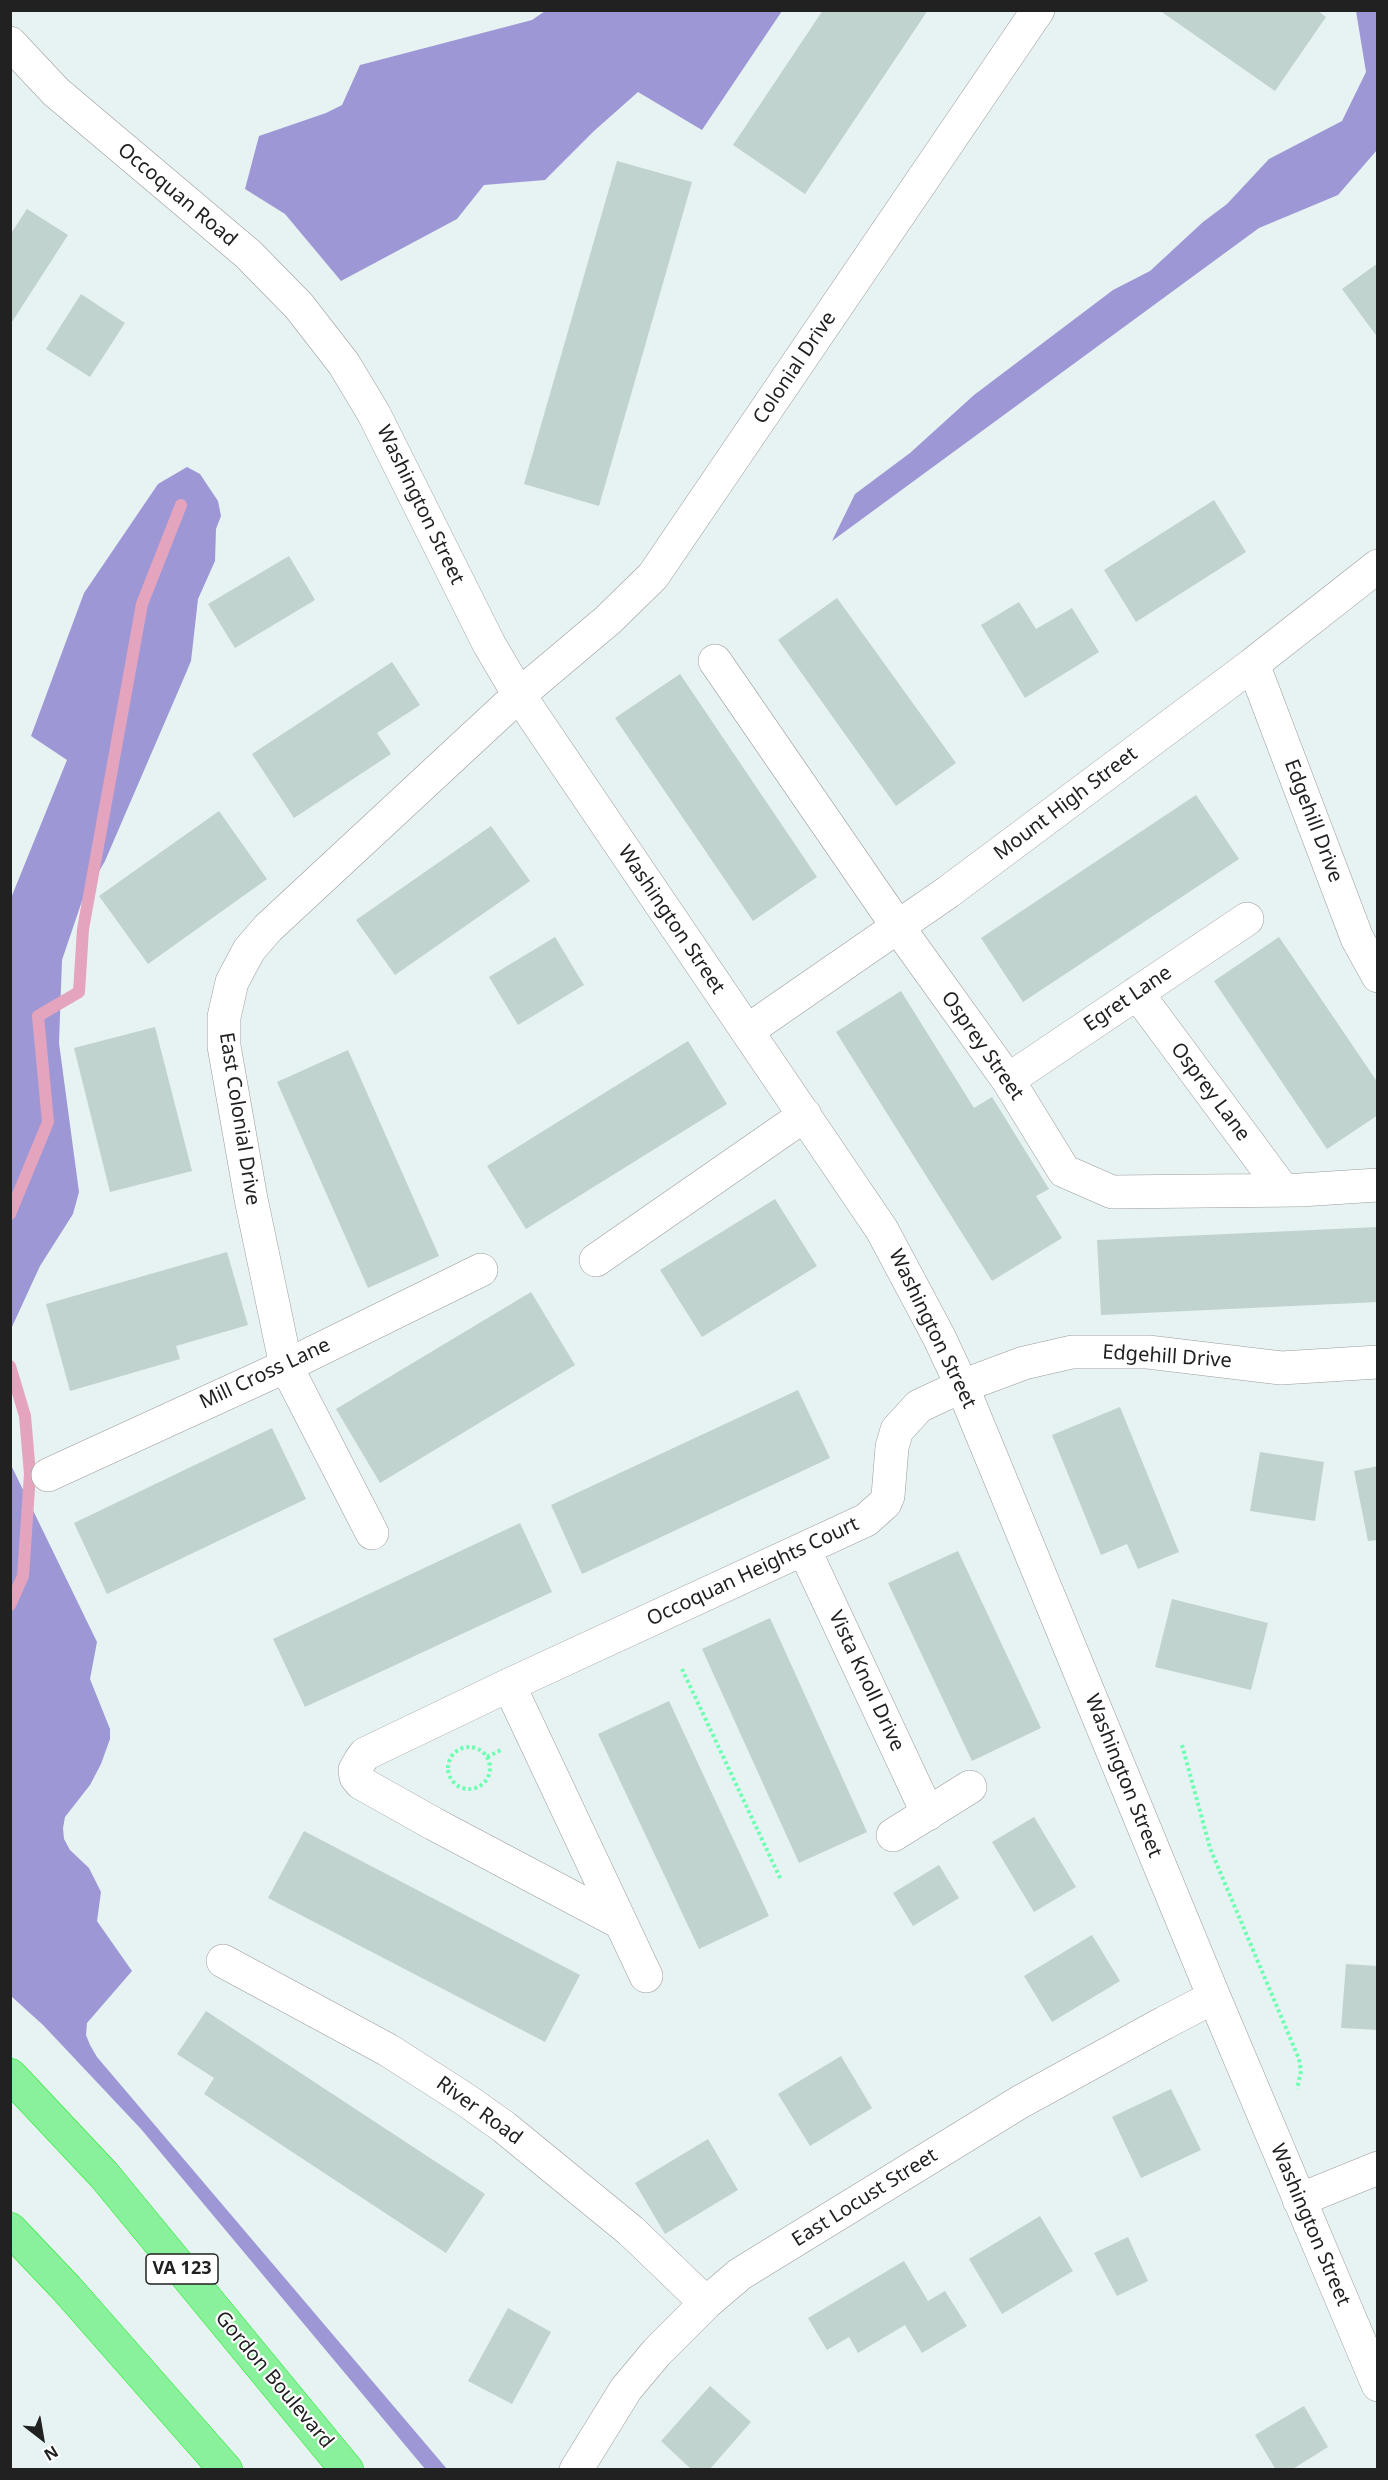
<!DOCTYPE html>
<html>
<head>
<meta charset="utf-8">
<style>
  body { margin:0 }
  #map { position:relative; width:1388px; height:2480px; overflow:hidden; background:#e7f2f2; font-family:"Noto Sans",sans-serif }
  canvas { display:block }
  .frame { position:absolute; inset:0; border:12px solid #212121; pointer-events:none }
  .north { position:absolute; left:12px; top:2408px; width:60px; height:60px; -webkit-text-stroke:4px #fff; paint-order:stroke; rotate:149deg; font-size:16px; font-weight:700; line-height:24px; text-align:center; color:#212121 }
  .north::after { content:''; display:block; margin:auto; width:21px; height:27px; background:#212121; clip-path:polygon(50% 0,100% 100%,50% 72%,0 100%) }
</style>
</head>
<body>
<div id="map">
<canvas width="1388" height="2480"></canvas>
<div class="frame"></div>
<div class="north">N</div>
</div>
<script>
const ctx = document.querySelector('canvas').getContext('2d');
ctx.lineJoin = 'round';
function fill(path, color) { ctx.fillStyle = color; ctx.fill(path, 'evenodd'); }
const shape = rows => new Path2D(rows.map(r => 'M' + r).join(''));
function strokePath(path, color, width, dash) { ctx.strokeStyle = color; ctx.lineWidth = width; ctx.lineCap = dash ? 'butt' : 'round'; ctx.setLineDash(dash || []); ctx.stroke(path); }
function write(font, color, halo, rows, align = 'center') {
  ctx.font = font + ' "Noto Sans",sans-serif'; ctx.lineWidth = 4.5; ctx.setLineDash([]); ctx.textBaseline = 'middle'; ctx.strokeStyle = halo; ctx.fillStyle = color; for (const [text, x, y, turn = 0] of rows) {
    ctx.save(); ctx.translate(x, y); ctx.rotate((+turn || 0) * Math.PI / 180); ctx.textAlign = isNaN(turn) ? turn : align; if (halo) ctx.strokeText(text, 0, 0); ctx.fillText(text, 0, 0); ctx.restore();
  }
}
fill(shape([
  [545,11,782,11,702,130,638,92,594,131,545,180,484,185,457,219,341,281,285,214,245,189,259,136,326,113,342,105,360,65,532,20],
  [1356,11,1377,11,1377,150,1338,195,1259,228,832,541,855,494,910,453,974,395,1113,290,1150,271,1203,222,1227,204,1269,159,1342,121,1366,72],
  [187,467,200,474,218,501,221,516,216,529,215,561,198,599,191,661,186,673,105,861,82,901,62,960,59,1043,79,1192,73,1214,40,1266,11,1329,11,898,67,760,31,736,84,593,158,484],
  [10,1463,97,1642,90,1679,110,1729,110,1739,101,1764,90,1785,65,1817,63,1828,64,1839,70,1850,89,1868,101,1892,97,1921,132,1971,87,2023,86,2035,90,2045,97,2057,447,2469,425,2469,141,2129,43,2025,11,1996]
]), '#9d98d5');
strokePath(shape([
  [10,1214,48,1122,38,1016,79,992,83,929,142,604,181,505],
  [10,1366,25,1416,30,1474,23,1576,10,1605]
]), '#e4a4be', 12);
fill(shape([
  [823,10,928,10,805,194,733,145],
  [1159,10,1317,10,1326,17,1275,91],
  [617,161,692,182,599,506,524,484],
  [27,209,68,235,10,325,10,235],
  [1378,263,1378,338,1342,289],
  [81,294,125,323,90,377,46,349],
  [1214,500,1246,552,1136,622,1104,570],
  [289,556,315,600,235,648,208,604],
  [837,598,956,763,896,806,778,640],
  [1019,602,1036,629,1072,608,1099,652,1025,698,981,625],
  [392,662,420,705,377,733,391,754,294,818,252,754],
  [680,674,817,877,753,921,615,718],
  [1196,795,1239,859,1023,1002,981,938],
  [219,811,267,879,148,964,99,896],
  [491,826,530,881,395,975,356,920],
  [555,937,584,985,518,1025,489,977],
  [1279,937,1378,1083,1378,1115,1327,1149,1214,981],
  [901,991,974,1108,992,1097,1049,1189,1036,1196,1062,1238,992,1281,836,1032],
  [155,1027,192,1171,110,1192,74,1048],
  [688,1041,727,1104,526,1229,487,1166],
  [348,1050,439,1256,368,1288,277,1082],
  [775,1199,817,1266,702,1337,660,1270],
  [1378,1227,1378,1302,1101,1315,1097,1240],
  [227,1252,248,1325,176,1346,180,1359,70,1391,46,1304],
  [531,1292,575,1365,380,1483,336,1409],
  [798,1390,830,1458,582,1574,551,1505],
  [1120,1407,1179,1552,1138,1569,1127,1544,1101,1555,1052,1435],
  [272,1428,306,1499,107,1594,74,1523],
  [1260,1452,1324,1462,1315,1521,1250,1511],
  [1378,1466,1378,1540,1368,1541,1354,1471],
  [520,1523,552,1592,305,1707,273,1639],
  [958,1551,1041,1728,972,1761,888,1583],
  [1172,1599,1268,1623,1251,1690,1155,1667],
  [770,1618,867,1832,799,1863,702,1649],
  [669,1701,769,1916,699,1949,598,1734],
  [1034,1817,1076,1887,1034,1912,992,1842],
  [304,1831,580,1975,545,2042,268,1898],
  [939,1865,959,1898,913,1926,893,1893],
  [1092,1935,1120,1981,1052,2022,1024,1976],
  [1346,1964,1378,1966,1378,2030,1341,2028],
  [206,2011,485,2194,446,2253,204,2094,214,2078,177,2054],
  [841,2056,872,2108,810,2146,778,2094],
  [1171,2089,1201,2150,1141,2178,1112,2117],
  [708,2139,738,2190,665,2234,635,2183],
  [1040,2216,1073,2271,1002,2314,969,2259],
  [1128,2237,1148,2281,1117,2296,1094,2253],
  [904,2261,928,2301,945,2291,967,2326,922,2353,905,2325,858,2353,849,2337,827,2350,808,2318],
  [508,2308,551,2332,512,2404,468,2381],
  [710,2386,751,2422,709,2470,692,2470,661,2441],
  [1304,2406,1328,2447,1291,2470,1276,2470,1255,2435]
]), '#c0d3cf');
const minor = shape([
  [10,43,56,92,248,254,299,306,344,364,374,414,489,644,519,695,882,1230,939,1337,962,1386,1214,1997,1378,2385],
  [715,661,898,927,1008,1080,1064,1171,1112,1192,1300,1190,1378,1185],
  [1253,664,1357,938,1378,976],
  [1137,993,1283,1190],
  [747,1031,948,892,1253,664,1378,566],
  [1008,1080,1247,919],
  [596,1260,805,1115],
  [48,1475,286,1366,481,1270],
  [372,1533,286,1366,251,1199,224,1046,224,1017,232,982,249,950,268,928,519,695,608,620,653,576,1038,10],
  [804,1549,928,1814],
  [509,1685,646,1976],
  [893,1835,970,1787],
  [621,1923,434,1824,361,1783,356,1777,355,1770,360,1761,365,1754,509,1685,866,1520,885,1503,888,1496,892,1447,897,1430,919,1406,962,1386,1024,1363,1072,1352,1148,1352,1281,1368,1378,1362],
  [223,1961,388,2050,466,2100,504,2127,631,2231,706,2303],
  [1299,2200,1378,2168],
  [576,2470,626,2389,657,2352,706,2303,740,2274,1020,2102,1164,2023,1214,1997]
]);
const highway = shape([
  [10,2075,104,2175,347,2470],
  [10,2229,67,2289,226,2470]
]);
strokePath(minor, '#9b9b9b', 34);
strokePath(highway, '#18ed1f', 34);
strokePath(shape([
  [682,1669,781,1880],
  [1182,1745,1210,1848,1299,2059,1301,2071,1297,2089],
  '448 1768a21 21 0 1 1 42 0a21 21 0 1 1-42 0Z',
  [487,1757,501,1750]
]), '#6cffb2', 4, [3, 3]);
strokePath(minor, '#fff', 33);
strokePath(highway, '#89f09c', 33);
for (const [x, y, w] of [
  [182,2269,72]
]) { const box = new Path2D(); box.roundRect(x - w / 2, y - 15, w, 30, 4.5); ctx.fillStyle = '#fff'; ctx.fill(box); strokePath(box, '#212121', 1.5); }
write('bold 18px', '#212121', null, [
  ["VA 123",182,2269]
]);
write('20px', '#212121', '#fff', [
  ["Occoquan Road",177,195,40],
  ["Colonial Drive",795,368,-56],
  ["Washington Street",420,505,64],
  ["Mount High Street",1066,804,-37],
  ["Edgehill Drive",1313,821,69],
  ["Washington Street",671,920,56],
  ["Egret Lane",1128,999,-34],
  ["Osprey Street",982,1046,55],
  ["Osprey Lane",1210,1092,53],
  ["East Colonial Drive",239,1119,81],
  ["Washington Street",932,1329,64],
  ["Edgehill Drive",1167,1357,4],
  ["Mill Cross Lane",265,1374,-25],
  ["Occoquan Heights Court",753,1572,-25],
  ["Vista Knoll Drive",866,1681,65],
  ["Washington Street",1123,1776,68],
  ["River Road",479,2111,36],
  ["East Locust Street",865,2198,-32],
  ["Washington Street",1310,2225,67],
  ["Gordon Boulevard",274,2380,50]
]);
</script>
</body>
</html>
